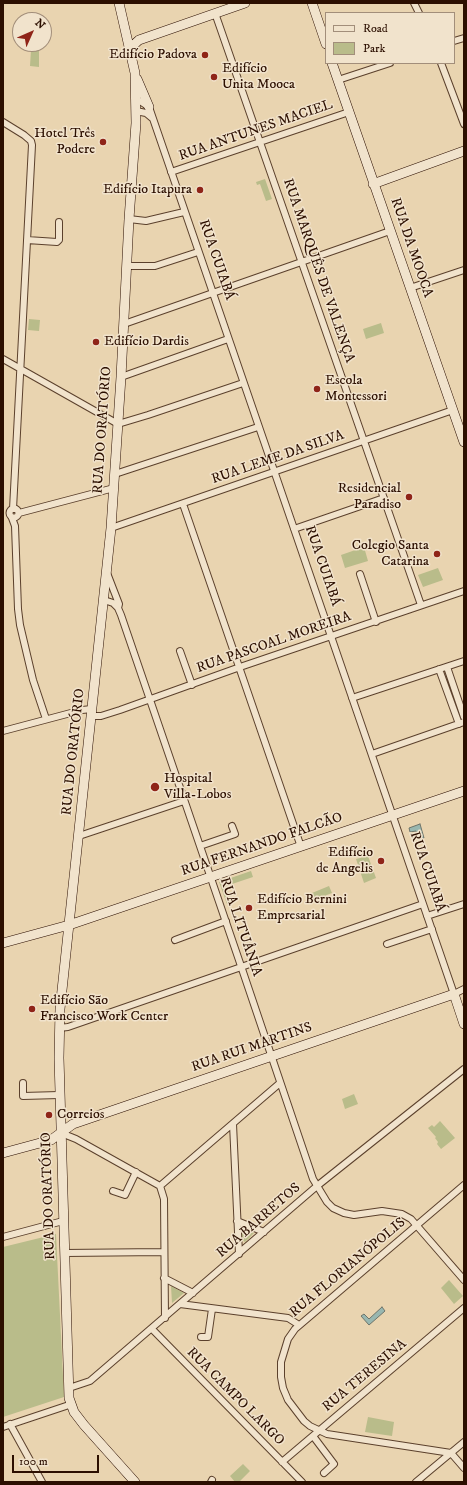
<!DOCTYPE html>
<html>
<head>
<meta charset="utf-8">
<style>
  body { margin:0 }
  #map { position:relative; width:467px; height:1485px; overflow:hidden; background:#e9d4b0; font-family:"IM FELL DW Pica",serif }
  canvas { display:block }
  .frame { position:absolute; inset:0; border:4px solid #2c0f00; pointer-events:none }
  .legend { position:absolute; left:325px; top:12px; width:130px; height:52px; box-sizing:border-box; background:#f1e3cc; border:1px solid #a28e7a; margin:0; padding:5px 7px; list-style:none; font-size:12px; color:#2c0f00 }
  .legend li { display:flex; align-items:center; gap:8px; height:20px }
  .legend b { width:20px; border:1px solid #a28e7a }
  .north { position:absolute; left:12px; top:12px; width:40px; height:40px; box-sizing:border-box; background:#f1e3cc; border:1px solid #a28e7a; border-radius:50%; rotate:45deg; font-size:11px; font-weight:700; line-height:16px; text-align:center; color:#2c0f00 }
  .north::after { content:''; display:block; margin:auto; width:14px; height:18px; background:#8f2418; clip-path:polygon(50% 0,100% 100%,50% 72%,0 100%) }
  .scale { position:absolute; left:12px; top:1455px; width:87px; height:18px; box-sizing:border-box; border:2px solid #2c0f00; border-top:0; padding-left:5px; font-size:12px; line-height:14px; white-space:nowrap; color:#2c0f00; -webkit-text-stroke:3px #f1e3cc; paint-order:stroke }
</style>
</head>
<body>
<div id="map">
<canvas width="467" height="1485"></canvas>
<div class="frame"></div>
<ul class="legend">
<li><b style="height:5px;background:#f1e3cc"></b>Road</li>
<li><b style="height:11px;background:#b9bc8a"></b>Park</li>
</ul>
<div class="north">N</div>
<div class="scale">100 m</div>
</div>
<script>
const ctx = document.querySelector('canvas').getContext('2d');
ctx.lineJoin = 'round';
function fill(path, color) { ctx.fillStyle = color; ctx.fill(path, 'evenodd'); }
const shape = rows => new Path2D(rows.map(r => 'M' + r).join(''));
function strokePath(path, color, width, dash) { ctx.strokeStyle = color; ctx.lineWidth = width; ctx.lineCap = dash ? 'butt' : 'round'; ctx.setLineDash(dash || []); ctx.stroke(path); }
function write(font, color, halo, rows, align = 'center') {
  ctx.font = font + ' "IM FELL DW Pica",serif'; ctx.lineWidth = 3; ctx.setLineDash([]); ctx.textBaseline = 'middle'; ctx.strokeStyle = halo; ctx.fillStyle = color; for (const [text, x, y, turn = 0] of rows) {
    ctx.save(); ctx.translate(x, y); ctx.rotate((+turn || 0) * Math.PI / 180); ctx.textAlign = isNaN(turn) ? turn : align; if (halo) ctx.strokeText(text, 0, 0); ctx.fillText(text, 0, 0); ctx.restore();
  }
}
fill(shape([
  [31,50,39,50,39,67,30,66],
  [265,179,272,199,266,201,260,184,257,185,256,182],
  [29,319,40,320,39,331,28,330],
  [381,323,384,333,366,339,363,329],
  [364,547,368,561,345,568,341,555],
  [438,568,443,580,423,587,418,575],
  [368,856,376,878,364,883,356,859],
  [251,871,253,877,226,886,231,902,227,904,219,882],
  [329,886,332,893,314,900,312,893],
  [354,1094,358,1104,345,1109,342,1099],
  [440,1121,455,1138,441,1149,437,1144,438,1142,435,1138,436,1137,428,1128,432,1125,434,1127],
  [242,1228,254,1233,245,1242,242,1240],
  [56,1234,64,1397,3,1417,3,1247],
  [449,1280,463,1296,454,1304,441,1288],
  [171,1286,184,1293,172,1303],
  [368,1417,394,1422,392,1436,365,1432],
  [243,1464,250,1471,239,1482,235,1482,230,1476]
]), '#b9bc8a');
const water = shape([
  [420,824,424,838,419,839,416,831,410,832,409,828,420,824],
  [382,1307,385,1311,369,1325,361,1316,364,1314,369,1319,382,1307]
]);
fill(water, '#98b7b0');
strokePath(water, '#6d746a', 1);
const street = shape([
  [414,3,419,13],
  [215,13,421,605],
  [454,41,464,38],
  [441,63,464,124],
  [338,80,390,63],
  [136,101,140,101,149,107,454,994,464,989],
  [136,111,146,113,152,118],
  [3,122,24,135,31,141,32,145,13,509],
  [171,172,349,112],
  [129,219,146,221,184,212],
  [27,240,57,242,59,240,59,222],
  [127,266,155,266,198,252],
  [410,288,464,270],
  [124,324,390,231],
  [3,359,118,424,148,415,243,383],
  [121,377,228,339],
  [115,474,258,427],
  [183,504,301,847],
  '9.5 513a4.5 4.5 0 1 1 9 0a4.5 4.5 0 1 1-9 0Z',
  [19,513,114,488],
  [12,518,15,526,18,609,20,625,33,680,46,719],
  [111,528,453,410],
  [294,529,384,498],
  [107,573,119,604,118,608,121,615,241,966,313,1179,327,1202,333,1208,344,1213,354,1215,382,1211,402,1214,411,1219,464,1280],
  [360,574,376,622],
  [104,600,113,603,118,608],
  [180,651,192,685],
  [447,667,464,717],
  [439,669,459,724],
  [352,698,464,661],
  [92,716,101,716,120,710,240,667,464,591],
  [3,731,82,710,92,709],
  [372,754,464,722],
  [79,836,184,801],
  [200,846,235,834,232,826],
  [427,916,464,904],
  [175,940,226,921],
  [387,944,432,929],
  [59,1028,68,1027,423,904],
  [23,1083,23,1096,59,1095],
  [233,1124,239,1254],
  [61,1133,76,1139,160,1186,164,1199,165,1318],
  [464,1185,295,1329,288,1339,281,1362,281,1377,283,1388,288,1400,304,1421,310,1426,327,1434,451,1453,464,1468],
  [160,1186,280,1083],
  [113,1191,125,1195,136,1172],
  [237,1221,264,1232],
  [3,1237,63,1221],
  [64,1253,163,1252],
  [164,1278,193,1293],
  [180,1304,288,1318,299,1325],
  [152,1329,302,1482],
  [201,1337,208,1337,212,1309],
  [69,1388,90,1381,317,1186,464,1069],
  [10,1424,42,1482],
  [3,1427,72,1404],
  [313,1436,334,1464,324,1473],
  [282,1462,464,1308],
  [211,1482,212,1480],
  [416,1482,464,1442]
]);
const secondary = shape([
  [119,3,135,73,136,123,129,219,121,377,111,528,60,1009,59,1058,69,1398,74,1412,84,1425,135,1482],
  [312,3,326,44],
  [129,49,139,40,245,3],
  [332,63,464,442],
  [137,79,149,107],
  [373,184,464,151],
  [3,943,69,925,464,791],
  [3,1153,51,1140,73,1124,454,994,464,1024]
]);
strokePath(street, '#5b402c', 8);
strokePath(secondary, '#2c0f00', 10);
strokePath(street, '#f1e3cc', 6);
strokePath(secondary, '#f1e3cc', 9);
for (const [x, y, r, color] of [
  [205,55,4,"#8f2418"],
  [214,77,4,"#8f2418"],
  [103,142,4,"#8f2418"],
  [200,190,4,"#8f2418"],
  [96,342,4,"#8f2418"],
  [317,389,4,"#8f2418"],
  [409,497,4,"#8f2418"],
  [437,554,4,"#8f2418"],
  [155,787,5,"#8f2418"],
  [381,861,4,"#8f2418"],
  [249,908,4,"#8f2418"],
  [32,1009,4,"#8f2418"],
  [49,1115,4,"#8f2418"]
]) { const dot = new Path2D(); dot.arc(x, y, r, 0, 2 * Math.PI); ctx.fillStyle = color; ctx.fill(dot); strokePath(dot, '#f1e3cc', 1.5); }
write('14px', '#2c0f00', '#f1e3cc', [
  ["Edifício Padova",197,55,"right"],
  ["Edifício",222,69],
  ["Unita Mooca",222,85],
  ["Hotel Três",95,134,"right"],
  ["Podere",95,150,"right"],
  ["Edifício Itapura",192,190,"right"],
  ["Edifício Dardis",104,342],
  ["Escola",325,381],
  ["Montessori",325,397],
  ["Residencial",401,489,"right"],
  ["Paradiso",401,505,"right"],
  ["Colegio Santa",429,546,"right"],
  ["Catarina",429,562,"right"],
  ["Hospital",164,779],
  ["Villa-Lobos",164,795],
  ["Edifício",373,853,"right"],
  ["de Angelis",373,869,"right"],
  ["Edifício Bernini",257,900],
  ["Empresarial",257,916],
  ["Edifício São",40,1001],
  ["Francisco Work Center",40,1017],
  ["Correios",57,1115]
], 'left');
write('14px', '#2c0f00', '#f1e3cc', [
  ["RUA ANTUNES MACIEL",256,131,-19],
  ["RUA DA MOOCA",411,248,71],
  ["RUA CUIABÁ",216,260,71],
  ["RUA MARQUÊS DE VALENÇA",318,271,71],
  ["RUA DO ORATÓRIO",103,430,-86],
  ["RUA LEME DA SILVA",278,458,-19],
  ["RUA CUIABÁ",322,566,71],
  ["RUA PASCOAL MOREIRA",274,643,-19],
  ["RUA DO ORATÓRIO",74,752,-84],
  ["RUA FERNANDO FALCÃO",262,845,-19],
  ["RUA CUIABÁ",427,872,71],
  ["RUA LITUÂNIA",240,927,71],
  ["RUA RUI MARTINS",252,1048,-19],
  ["RUA DO ORATÓRIO",49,1196,-92],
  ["RUA BARRETOS",259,1221,-41],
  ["RUA FLORIANÓPOLIS",348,1268,-40],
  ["RUA TERESINA",365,1376,-40],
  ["RUA CAMPO LARGO",235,1397,45]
]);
</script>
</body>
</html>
